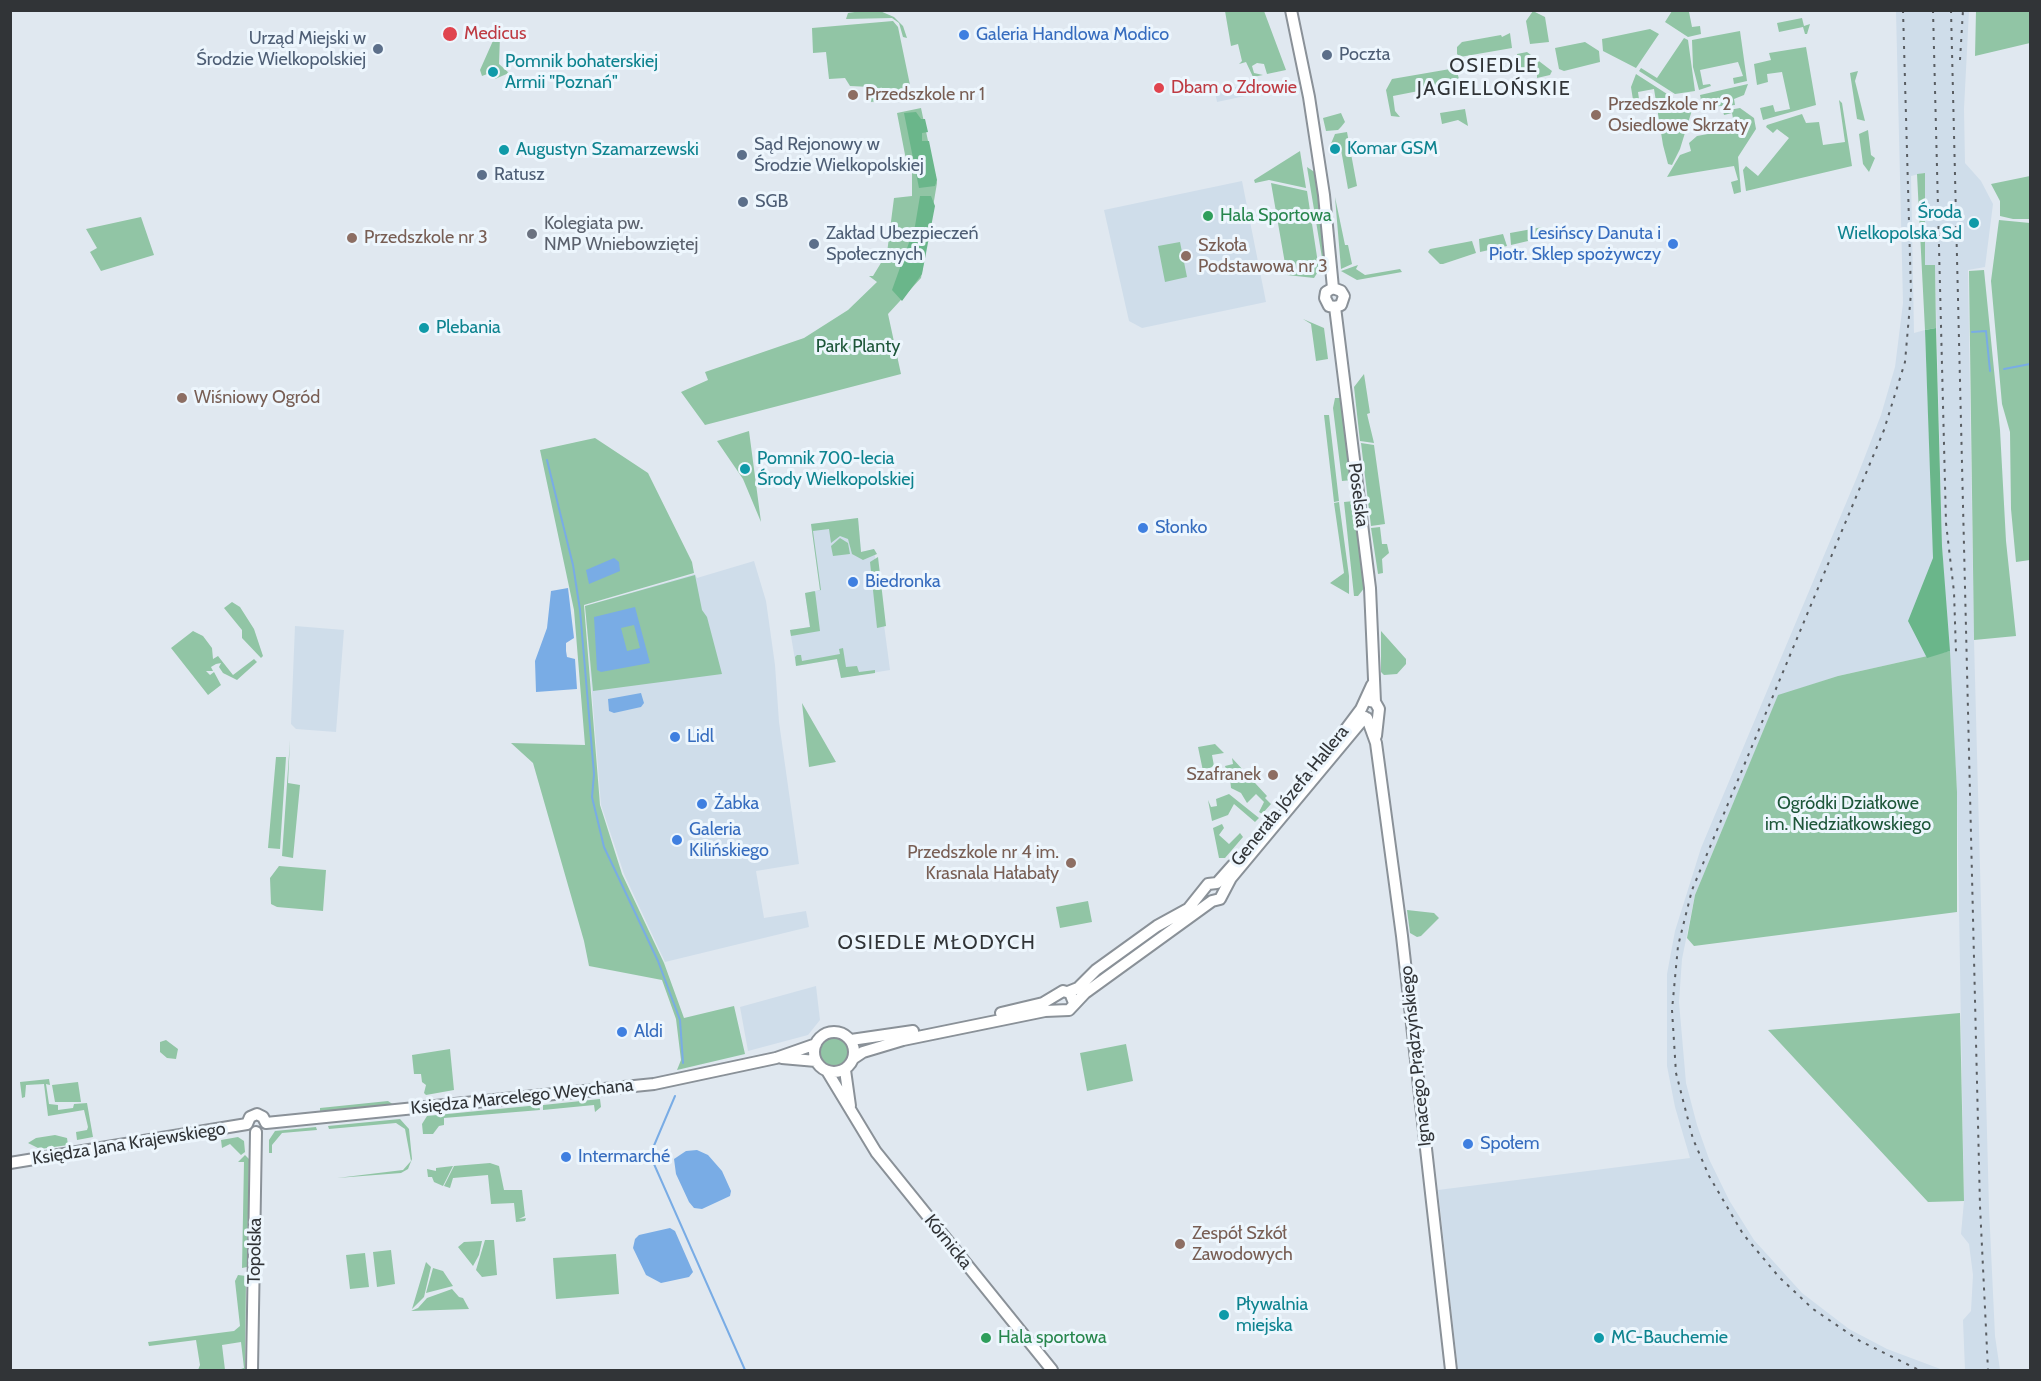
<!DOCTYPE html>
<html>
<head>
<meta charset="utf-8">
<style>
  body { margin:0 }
  #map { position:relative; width:2041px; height:1381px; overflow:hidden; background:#e0e8f0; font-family:Cabin,sans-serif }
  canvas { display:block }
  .frame { position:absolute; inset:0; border:12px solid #313437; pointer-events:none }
</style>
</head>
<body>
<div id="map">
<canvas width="2041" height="1381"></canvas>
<div class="frame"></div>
</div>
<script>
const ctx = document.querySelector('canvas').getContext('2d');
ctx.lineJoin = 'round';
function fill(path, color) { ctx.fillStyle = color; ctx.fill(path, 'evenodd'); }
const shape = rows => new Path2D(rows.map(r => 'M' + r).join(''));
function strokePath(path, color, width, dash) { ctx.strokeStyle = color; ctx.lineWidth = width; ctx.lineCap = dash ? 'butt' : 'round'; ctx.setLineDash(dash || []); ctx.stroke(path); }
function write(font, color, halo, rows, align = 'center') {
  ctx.font = font + ' Cabin,sans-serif'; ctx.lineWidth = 6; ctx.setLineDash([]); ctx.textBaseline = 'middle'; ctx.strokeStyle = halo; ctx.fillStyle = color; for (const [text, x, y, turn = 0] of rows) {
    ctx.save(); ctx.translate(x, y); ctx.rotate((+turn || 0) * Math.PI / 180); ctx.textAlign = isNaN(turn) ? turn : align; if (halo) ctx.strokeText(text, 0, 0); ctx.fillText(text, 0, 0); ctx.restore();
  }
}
fill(shape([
  [1896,11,1969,11,1964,109,1965,163,1981,181,1993,204,1985,267,1968,270,1974,640,1989,1208,1995,1336,2000,1370,1965,1370,1963,1320,1971,1311,1973,1275,1969,1244,1961,1234,1964,1201,1957,792,1942,546,1935,266,1925,265,1924,173,1911,176,1914,333,1925,330,1937,654,1838,676,1778,696,1695,895,1682,959,1679,1002,1686,1083,1697,1125,1709,1159,1729,1200,1754,1240,1802,1293,1849,1329,1887,1349,1943,1370,1458,1370,1438,1190,1690,1158,1675,1107,1667,1066,1667,974,1675,931,1701,848,1857,477,1881,415,1895,367,1903,303],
  [1256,82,1259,93,1217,102,1215,92],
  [1242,181,1266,302,1142,328,1129,321,1104,210],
  [858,518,861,552,874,549,890,670,841,678,837,659,796,666,790,630,810,627,805,593,820,590,811,524],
  [754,561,766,601,775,665,779,722,799,864,756,871,764,918,806,911,809,927,665,962,624,874,601,805,585,606,695,574,697,578],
  [295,626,344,630,336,732,296,729,291,724],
  [816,986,820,1020,808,1035,748,1051,740,1007]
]), '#cfddea');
fill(shape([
  [868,10,880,11,894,17,903,26,907,38,903,37,899,23,892,18,846,19,848,13],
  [1225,11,1264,11,1286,70,1267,74,1264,64,1257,63,1252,66,1254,73,1263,75,1253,77,1246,62,1239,64,1242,61,1238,44,1231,46],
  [1533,11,1545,17,1549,42,1530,44,1526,21],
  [1672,11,1695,11,1689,12,1692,27,1700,26,1701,34,1688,37,1665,22],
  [1976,11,2030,11,2030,43,1975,56],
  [1802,18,1804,26,1810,24,1807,34,1805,34,1803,27,1779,32,1777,23],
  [893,21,898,27,910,85,908,89,887,101,869,102,871,87,850,86,845,78,829,79,826,52,813,53,812,28],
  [1650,29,1659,34,1636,68,1603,51,1602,39],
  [1740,31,1747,81,1734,84,1733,78,1743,76,1738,62,1700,70,1703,85,1710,84,1711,86,1699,90,1693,67,1692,40],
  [1510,33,1512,48,1460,57,1457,54,1457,47,1462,42,1501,35,1502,37],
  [496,34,500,36,499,64,509,73,495,79,493,68,490,69,490,73,482,76,480,70],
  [1684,38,1688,40,1695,91,1675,94,1639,71,1641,68,1657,78],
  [1585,42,1599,51,1600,62,1564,71,1559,69,1555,48],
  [1806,47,1816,105,1763,120,1760,108,1773,105,1775,112,1790,109,1782,72,1767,74,1768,82,1757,85,1754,64,1771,60,1769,53],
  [1527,52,1552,71,1550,75,1537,78,1537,73,1526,74,1520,71,1517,54],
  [1456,68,1462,90,1457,86,1439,87,1393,96,1395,111,1400,117,1391,116,1386,90,1392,79],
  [1858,71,1855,81,1865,121,1857,119,1850,73],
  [1636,74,1692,110,1680,149,1672,165,1668,164,1663,145,1654,89,1638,92,1639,99,1633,100,1631,87],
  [1748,84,1744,95,1734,99,1735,105,1707,107,1703,110,1700,95],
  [1839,100,1842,103,1852,166,1746,191,1743,170,1746,166,1758,176,1789,138,1777,129,1773,133,1766,127,1767,125,1802,114,1806,123,1819,122,1823,145,1845,142],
  [921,108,937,183,921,278,888,314,901,374,705,425,681,392,708,380,705,372,804,338,848,310,877,282,869,276,873,276,887,253,894,198,912,196,912,171,907,165,897,113],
  [1740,108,1754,118,1756,129,1738,157,1741,192,1734,194,1731,182,1738,180,1734,166,1667,177,1680,155,1691,151,1689,143,1697,136,1735,129,1732,113,1724,115,1723,111],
  [1465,109,1468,126,1458,120,1442,124,1440,113],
  [1341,113,1345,122,1341,127,1338,130,1326,131,1323,118],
  [1868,130,1871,155,1875,158,1869,172,1863,164,1859,134],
  [1347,132,1357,186,1348,189,1340,144,1330,146,1335,134],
  [1300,151,1306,188,1269,180,1255,183,1254,180],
  [1307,167,1316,173,1327,270,1324,270],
  [1925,173,1925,265,1935,265,1936,328,1925,330,1917,174],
  [2030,176,2030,219,2013,219,2000,216,2000,201,1991,184],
  [1271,183,1307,191,1319,270,1314,278,1287,275],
  [1335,197,1345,245,1348,245,1352,264,1341,269],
  [141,217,154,255,101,271,90,252,97,248,86,229],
  [1999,220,2030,223,2030,560,2016,562,2011,509,2010,432,2002,404,1991,281],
  [1543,227,1545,237,1511,245,1510,233],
  [1503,234,1507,246,1480,252,1479,239],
  [1472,241,1476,253,1443,264,1440,264,1428,252,1430,249],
  [1180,242,1187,277,1165,282,1158,246],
  [1358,265,1356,269,1365,275,1400,269,1402,272,1357,280,1341,271],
  [1984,270,2000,430,2006,541,2016,636,1974,640,1969,271],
  [1303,319,1324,328,1328,359,1316,361,1311,324],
  [1364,374,1370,413,1367,414,1374,443,1360,441,1354,387],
  [1335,398,1342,398,1352,480,1342,481,1333,408],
  [1324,415,1329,415,1339,501,1334,502],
  [749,431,761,522,743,479,717,441],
  [595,438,648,473,692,562,694,573,584,605,600,805,622,874,664,963,684,1018,734,1006,745,1054,677,1070,681,1060,676,1019,662,980,589,966,584,941,533,763,511,743,585,745,574,610,540,450],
  [1361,443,1374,445,1385,524,1371,526],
  [1354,501,1365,587,1358,596,1354,596,1344,502],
  [1339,502,1349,576,1349,594,1330,583,1344,573,1334,503],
  [858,518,861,552,874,549,877,554,863,560,852,554,848,539,840,536,831,543,829,529,813,531,821,590,815,591,820,631,791,636,790,630,810,627,805,593,820,590,811,524],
  [1380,527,1382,544,1387,544,1389,553,1382,559,1383,573,1378,574,1371,528],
  [840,538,848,543,850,554,833,556,831,546],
  [878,557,886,626,877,628,870,562],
  [695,575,702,610,707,617,722,674,593,691,585,606],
  [232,602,240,607,254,629,263,656,261,658,242,638,242,630,224,608],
  [193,631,203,636,212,648,213,659,218,656,233,675,254,659,257,662,237,680,223,673,219,667,221,663,216,664,211,667,213,671,206,671,210,675,214,672,221,685,208,695,171,648],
  [1381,631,1406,659,1406,664,1397,674,1384,675,1381,672],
  [843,648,846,667,857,666,859,672,875,670,875,673,841,678,837,659,796,666,795,657,797,655,801,655,802,661,840,654,839,649],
  [1950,651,1957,792,1957,912,1694,946,1687,938,1695,895,1778,695,1838,676],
  [802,703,836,762,809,767],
  [290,740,288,783,300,785,293,858,282,856],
  [1215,744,1224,753,1212,755,1214,766,1203,771,1198,747],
  [276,757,286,757,280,849,268,848],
  [1232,758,1267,796,1265,798,1271,804,1262,814,1259,812,1264,802,1256,794,1247,803,1241,793,1231,788,1230,778,1233,777,1232,774,1227,774,1225,766,1233,764],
  [1229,794,1259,818,1255,822,1234,804,1228,815,1212,821,1208,800,1211,807,1217,806,1216,799],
  [1222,824,1224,828,1219,835,1229,844,1240,833,1243,837,1225,858,1219,858,1213,828],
  [279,866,326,870,323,911,277,907,271,904,270,878],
  [1088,901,1092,922,1060,928,1056,907],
  [1407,910,1434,913,1439,918,1421,936,1417,937,1410,933],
  [1960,1013,1964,1201,1928,1202,1768,1030],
  '819 1052a15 15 0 1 1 30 0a15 15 0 1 1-30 0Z',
  [166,1040,178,1049,176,1059,167,1058,160,1052,160,1042],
  [1126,1044,1133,1081,1087,1091,1080,1053],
  [450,1049,454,1090,426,1095,424,1093,426,1085,422,1082,421,1074,414,1074,412,1055],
  [49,1079,50,1085,46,1084,49,1104,58,1105,58,1110,73,1108,74,1104,87,1103,93,1137,77,1140,76,1132,87,1130,88,1127,84,1110,48,1116,44,1084,26,1085,25,1097,22,1098,20,1082],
  [78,1082,81,1102,55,1102,52,1085],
  [600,1099,601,1107,595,1112,594,1105,543,1110,543,1105],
  [388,1101,394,1105,320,1111,320,1108],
  [539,1105,540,1110,444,1118,444,1125,439,1126,433,1134,423,1134,422,1124,427,1116],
  [400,1119,409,1129,412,1159,408,1169,401,1173,337,1178,403,1170,411,1161,405,1129,396,1123,329,1129,328,1126],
  [316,1127,317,1130,282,1133,272,1145,272,1153,269,1153,269,1140,275,1131],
  [55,1135,67,1138,68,1145,40,1149,28,1143,36,1138],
  [238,1137,244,1141,245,1152,241,1155,230,1144,222,1148,221,1140],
  [245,1155,249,1159,247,1267,242,1268,244,1162,238,1162],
  [490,1163,499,1166,504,1190,522,1190,525,1216,519,1219,526,1218,525,1221,516,1222,514,1203,491,1204,488,1175,453,1178,450,1188,444,1186,454,1166],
  [453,1166,443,1186,434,1182,432,1177,428,1177,427,1169,436,1171,436,1168],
  [485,1240,494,1240,497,1275,482,1277,476,1270],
  [482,1241,479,1255,473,1266,458,1247,464,1242],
  [391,1250,395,1284,377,1287,373,1252],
  [365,1253,369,1287,350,1289,346,1255],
  [616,1254,619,1294,556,1299,553,1258],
  [426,1262,431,1267,424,1297,412,1309],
  [433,1268,443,1271,453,1286,426,1293],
  [238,1275,246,1276,245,1370,238,1370,244,1368,241,1342,222,1345,225,1370,231,1370,198,1370,200,1365,196,1340,149,1346,148,1342,234,1331,240,1326,235,1281],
  [452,1289,459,1297,463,1298,469,1309,411,1311,418,1308,427,1298]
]), '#91c5a5');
fill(shape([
  [916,112,921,119,925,119,928,132,922,133,922,141,929,141,937,180,935,186,919,188,904,113],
  [920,196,931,196,935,206,922,274,902,301,892,290,915,226],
  [1936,328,1942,546,1950,651,1927,658,1908,621,1933,558,1925,330]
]), '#6ab68a');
fill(shape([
  [614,558,619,562,620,571,589,584,586,570],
  [568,588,574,638,566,643,566,651,567,657,575,659,577,689,536,692,535,661,547,628,551,591],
  [635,607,650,663,601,672,597,670,594,617],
  [634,625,640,648,627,651,621,628],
  [641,693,644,703,641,707,614,713,609,711,608,699],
  [697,1150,708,1155,722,1171,731,1191,730,1196,702,1209,694,1208,689,1202,676,1174,674,1159,686,1151],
  [670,1228,675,1231,693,1272,689,1277,661,1283,646,1275,633,1248,635,1239,639,1235]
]), '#79ace5');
strokePath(shape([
  [1972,332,1986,331,1990,371],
  [2004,369,2030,364],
  [547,460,573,565,580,610,594,774,592,797,604,847,658,961,680,1020,683,1063],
  [675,1096,650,1155,745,1370]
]), '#79ace5', 2);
const minor = shape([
  [1291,10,1309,97,1324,195,1333,288],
  [1333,288,1341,291,1344,296,1341,305,1335,307],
  [1333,288,1326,292,1325,298,1329,306,1335,307],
  [1335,307,1370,588,1375,702],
  [1370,701,1375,702,1379,709,1376,736],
  [1367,718,1376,743,1402,936,1451,1370],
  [1343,733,1361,709,1372,685],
  [1217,883,1233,865],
  [1068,992,1078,988,1096,970,1157,926,1188,909,1208,884,1217,883],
  [1001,1013,1043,1003,1063,991,1070,993,1074,1003],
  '814 1052a20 20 0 1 1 40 0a20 20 0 1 1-40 0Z',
  [851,1040,913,1031],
  [782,1058,816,1061],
  [854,1058,863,1052,903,1040,1045,1011,1069,1010,1085,993,1212,901,1220,899,1231,878,1365,717],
  [845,1070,850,1106],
  [827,1071,876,1152,1052,1370],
  [266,1123,654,1084,776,1058,816,1044],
  [247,1124,250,1117,257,1114,263,1117,266,1123],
  [10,1163,247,1124],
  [252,1370,256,1132]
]);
strokePath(minor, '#8a9198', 14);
strokePath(minor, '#fff', 10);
strokePath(shape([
  [1903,10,1911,293,1905,362,1884,430,1692,890,1678,946,1672,1010,1676,1073,1693,1139,1709,1176,1743,1234,1779,1277,1813,1309,1860,1341,1919,1370],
  [1933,10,1946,523,1954,592,1956,652],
  [1951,10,1980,1206,1988,1370],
  [1960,60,1963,10]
]), '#595d62', 2, [3, 6]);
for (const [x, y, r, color] of [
  [450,34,8,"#e0444e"],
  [964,35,6,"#3f7fe0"],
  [378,49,6,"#5c6f8a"],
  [1327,55,6,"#5c6f8a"],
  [493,72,6,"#0f9aa8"],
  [1159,88,6,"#e0444e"],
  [853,95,6,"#8d6e63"],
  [1596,115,6,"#8d6e63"],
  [1335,149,6,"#0f9aa8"],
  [504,150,6,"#0f9aa8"],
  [742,155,6,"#5c6f8a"],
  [482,175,6,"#5c6f8a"],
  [743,202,6,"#5c6f8a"],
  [1208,216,6,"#2e9e5b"],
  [1974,223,6,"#0f9aa8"],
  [532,234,6,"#6b7280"],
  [352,238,6,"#8d6e63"],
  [814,244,6,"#5c6f8a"],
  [1673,244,6,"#3f7fe0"],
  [1186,256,6,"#8d6e63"],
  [424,328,6,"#0f9aa8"],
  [182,398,6,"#8d6e63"],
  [745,469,6,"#0f9aa8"],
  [1143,528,6,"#3f7fe0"],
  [853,582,6,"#3f7fe0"],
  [675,737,6,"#3f7fe0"],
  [1273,775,6,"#8d6e63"],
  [702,804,6,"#3f7fe0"],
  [677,840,6,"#3f7fe0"],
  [1071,863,6,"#8d6e63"],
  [622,1032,6,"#3f7fe0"],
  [1468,1144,6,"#3f7fe0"],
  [566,1157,6,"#3f7fe0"],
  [1180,1244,6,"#8d6e63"],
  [1224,1315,6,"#0f9aa8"],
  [986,1338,6,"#2e9e5b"],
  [1599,1338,6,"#0f9aa8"]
]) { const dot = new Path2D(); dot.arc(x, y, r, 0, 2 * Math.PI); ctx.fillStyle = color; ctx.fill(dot); strokePath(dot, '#edf6fd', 2); }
write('18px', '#be3a42', '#edf6fd', [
  ["Medicus",464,34],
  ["Dbam o Zdrowie",1171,88]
], 'left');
write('18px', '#366cbe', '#edf6fd', [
  ["Galeria Handlowa Modico",976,35],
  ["Lesińscy Danuta i",1661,234,"right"],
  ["Piotr. Sklep spożywczy",1661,255,"right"],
  ["Słonko",1155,528],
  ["Biedronka",865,582],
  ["Lidl",687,737],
  ["Żabka",714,804],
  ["Galeria",689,830],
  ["Kilińskiego",689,851],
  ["Aldi",634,1032],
  ["Społem",1480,1144],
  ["Intermarché",578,1157]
], 'left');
write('18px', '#4e5e75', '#edf6fd', [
  ["Urząd Miejski w",366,39,"right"],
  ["Środzie Wielkopolskiej",366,60,"right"],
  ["Poczta",1339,55],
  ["Sąd Rejonowy w",754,145],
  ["Środzie Wielkopolskiej",754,166],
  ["Ratusz",494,175],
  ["SGB",755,202],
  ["Zakład Ubezpieczeń",826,234],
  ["Społecznych",826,255]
], 'left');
write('18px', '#0d838f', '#edf6fd', [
  ["Pomnik bohaterskiej",505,62],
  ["Armii \"Poznań\"",505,83],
  ["Komar GSM",1347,149],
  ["Augustyn Szamarzewski",516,150],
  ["Środa",1962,213,"right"],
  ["Wielkopolska Sd",1962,234,"right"],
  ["Plebania",436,328],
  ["Pomnik 700-lecia",757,459],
  ["Środy Wielkopolskiej",757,480],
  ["Pływalnia",1236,1305],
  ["miejska",1236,1326],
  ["MC-Bauchemie",1611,1338]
], 'left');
write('18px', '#785e54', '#edf6fd', [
  ["Przedszkole nr 1",865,95],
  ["Przedszkole nr 2",1608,105],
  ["Osiedlowe Skrzaty",1608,126],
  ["Przedszkole nr 3",364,238],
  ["Szkoła",1198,246],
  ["Podstawowa nr 3",1198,267],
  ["Wiśniowy Ogród",194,398],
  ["Szafranek",1261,775,"right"],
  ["Przedszkole nr 4 im.",1059,853,"right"],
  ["Krasnala Hałabały",1059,874,"right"],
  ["Zespół Szkół",1192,1234],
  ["Zawodowych",1192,1255]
], 'left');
write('18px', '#27864d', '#edf6fd', [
  ["Hala Sportowa",1220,216],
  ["Hala sportowa",998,1338]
], 'left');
write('18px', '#5b616d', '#edf6fd', [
  ["Kolegiata pw.",544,224],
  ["NMP Wniebowziętej",544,245]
], 'left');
write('18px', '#1d5639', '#edf6fd', [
  ["Park Planty",858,347],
  ["Ogródki Działkowe",1848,804],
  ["im. Niedziałkowskiego",1848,825]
]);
write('18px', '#313437', '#edf6fd', [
  ["Poselska",1358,495,83],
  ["Generała Józefa Hallera",1290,796,-51],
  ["Ignacego Prądzyńskiego",1416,1056,-96],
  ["Księdza Marcelego Weychana",522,1097,-6],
  ["Księdza Jana Krajewskiego",129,1144,-9],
  ["Kórnicka",948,1242,51],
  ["Topolska",255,1251,-89]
]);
ctx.letterSpacing = '1.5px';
write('20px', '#313437', '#edf6fd', [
  ["OSIEDLE",1494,66],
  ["JAGIELLOŃSKIE",1494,89],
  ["OSIEDLE MŁODYCH",937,943]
]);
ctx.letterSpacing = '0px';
</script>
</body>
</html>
